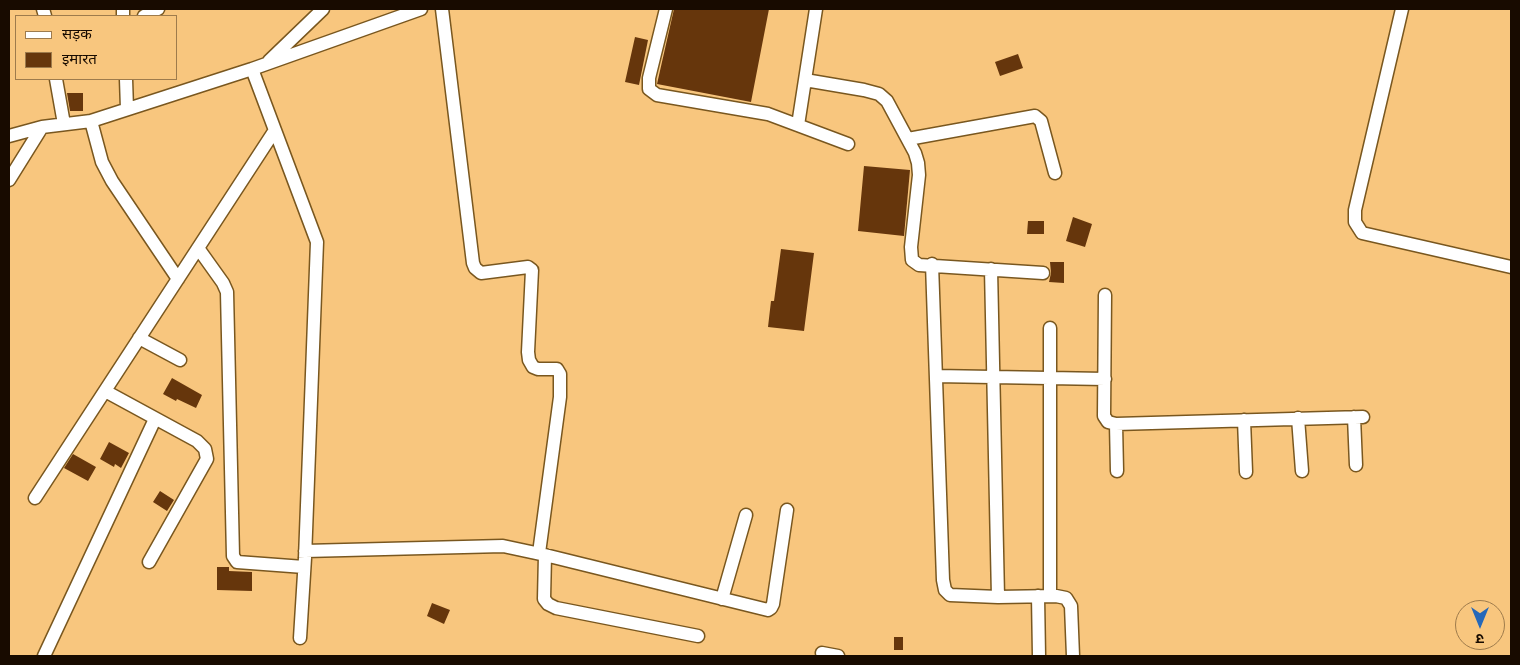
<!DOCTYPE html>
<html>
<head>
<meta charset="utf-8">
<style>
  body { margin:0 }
  #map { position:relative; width:1520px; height:665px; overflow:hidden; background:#f8c67e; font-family:Helvetica,"Noto Sans Devanagari",sans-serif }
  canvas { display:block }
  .frame { position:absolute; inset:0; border:10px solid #180b00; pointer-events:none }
  .legend { position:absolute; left:15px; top:15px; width:162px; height:65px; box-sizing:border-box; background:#f8c67e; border:1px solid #9e7b4c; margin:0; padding:6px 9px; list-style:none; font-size:15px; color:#180b00 }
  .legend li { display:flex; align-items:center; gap:10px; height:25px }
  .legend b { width:25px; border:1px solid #9e7b4c }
  .north { position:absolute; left:1455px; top:600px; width:50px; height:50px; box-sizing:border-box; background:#f8c67e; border:1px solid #9e7b4c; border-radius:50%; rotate:180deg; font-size:14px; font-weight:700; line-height:20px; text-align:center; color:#180b00 }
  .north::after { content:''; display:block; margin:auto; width:18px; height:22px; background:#2668b9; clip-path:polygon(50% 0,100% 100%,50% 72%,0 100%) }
</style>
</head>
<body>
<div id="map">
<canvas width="1520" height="665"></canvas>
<div class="frame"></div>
<ul class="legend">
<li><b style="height:6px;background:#fff"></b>सड़क</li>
<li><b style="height:14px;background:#66360c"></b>इमारत</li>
</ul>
<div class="north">उ</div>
</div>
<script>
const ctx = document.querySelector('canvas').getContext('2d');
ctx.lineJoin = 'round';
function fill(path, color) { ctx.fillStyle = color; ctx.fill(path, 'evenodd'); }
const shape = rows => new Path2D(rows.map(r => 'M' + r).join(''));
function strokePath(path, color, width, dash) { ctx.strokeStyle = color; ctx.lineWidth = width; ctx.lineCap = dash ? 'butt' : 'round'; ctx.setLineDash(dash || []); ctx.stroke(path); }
fill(shape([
  [674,9,769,9,751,102,657,84],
  [635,37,648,40,639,85,625,82],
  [1018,54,1023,68,1000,76,995,62],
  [67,93,83,93,83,111,70,111],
  [864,166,910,170,904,236,858,231],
  [1073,217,1092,224,1085,247,1066,241],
  [1028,221,1044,221,1044,234,1027,234],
  [781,249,814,253,804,331,768,327,771,301,774,301],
  [1050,262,1064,262,1064,283,1049,282,1051,273],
  [172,378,202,395,196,408,177,399,176,401,163,394],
  [109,442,129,453,121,468,115,464,114,467,100,459],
  [73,454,96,467,88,481,64,468],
  [160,491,174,500,167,511,153,502],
  [217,567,229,567,229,571,252,572,252,591,217,590],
  [432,603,450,610,444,624,427,616],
  [894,637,903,637,903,650,894,650]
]), '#66360c');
const minor = shape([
  [43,9,45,16],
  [123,9,123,16],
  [442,9,473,263,475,268,481,273,528,267,532,270,528,352,529,360,533,367,538,369,557,369,560,374,560,397,539,553],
  [666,9,649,78,649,89,657,95,768,114,848,144],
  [1402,9,1355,210,1355,222,1362,233,1511,267],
  [144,16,158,9],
  [269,61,323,9],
  [252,69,317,242,305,558,300,638],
  [56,79,64,124],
  [126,79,127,109],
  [805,80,864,90,879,94,887,101,915,153,918,163,919,175,911,247,912,260,919,265,1043,273],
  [91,121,102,162,112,181,178,279],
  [798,125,816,9],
  [9,136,42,127,91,121,252,69,421,9],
  [908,139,1035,116,1041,121,1055,173],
  [9,180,42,127],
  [198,248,223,283,227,292,233,556,237,562,304,567],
  [932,264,943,580,945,590,950,595,998,597,1056,596,1066,598,1071,606,1073,656],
  [991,269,998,597],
  [1105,295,1104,416,1108,422,1116,424,1363,417],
  [1050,328,1050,596],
  [139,338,180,360],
  [936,376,1105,379],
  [105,391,197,441,205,449,207,459,149,562],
  [1354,417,1356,465],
  [1298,418,1302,471],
  [1244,420,1246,472],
  [1116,424,1117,471],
  [35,498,275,130],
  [305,551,503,546,545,555,768,610,771,608,773,604,787,510],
  [545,555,544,599,548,604,556,608,698,636],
  [1038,596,1039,656],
  [722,599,746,515],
  [822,653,838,656],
  [44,656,155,419]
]);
strokePath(minor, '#79571f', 15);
strokePath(minor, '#fff', 12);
</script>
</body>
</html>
